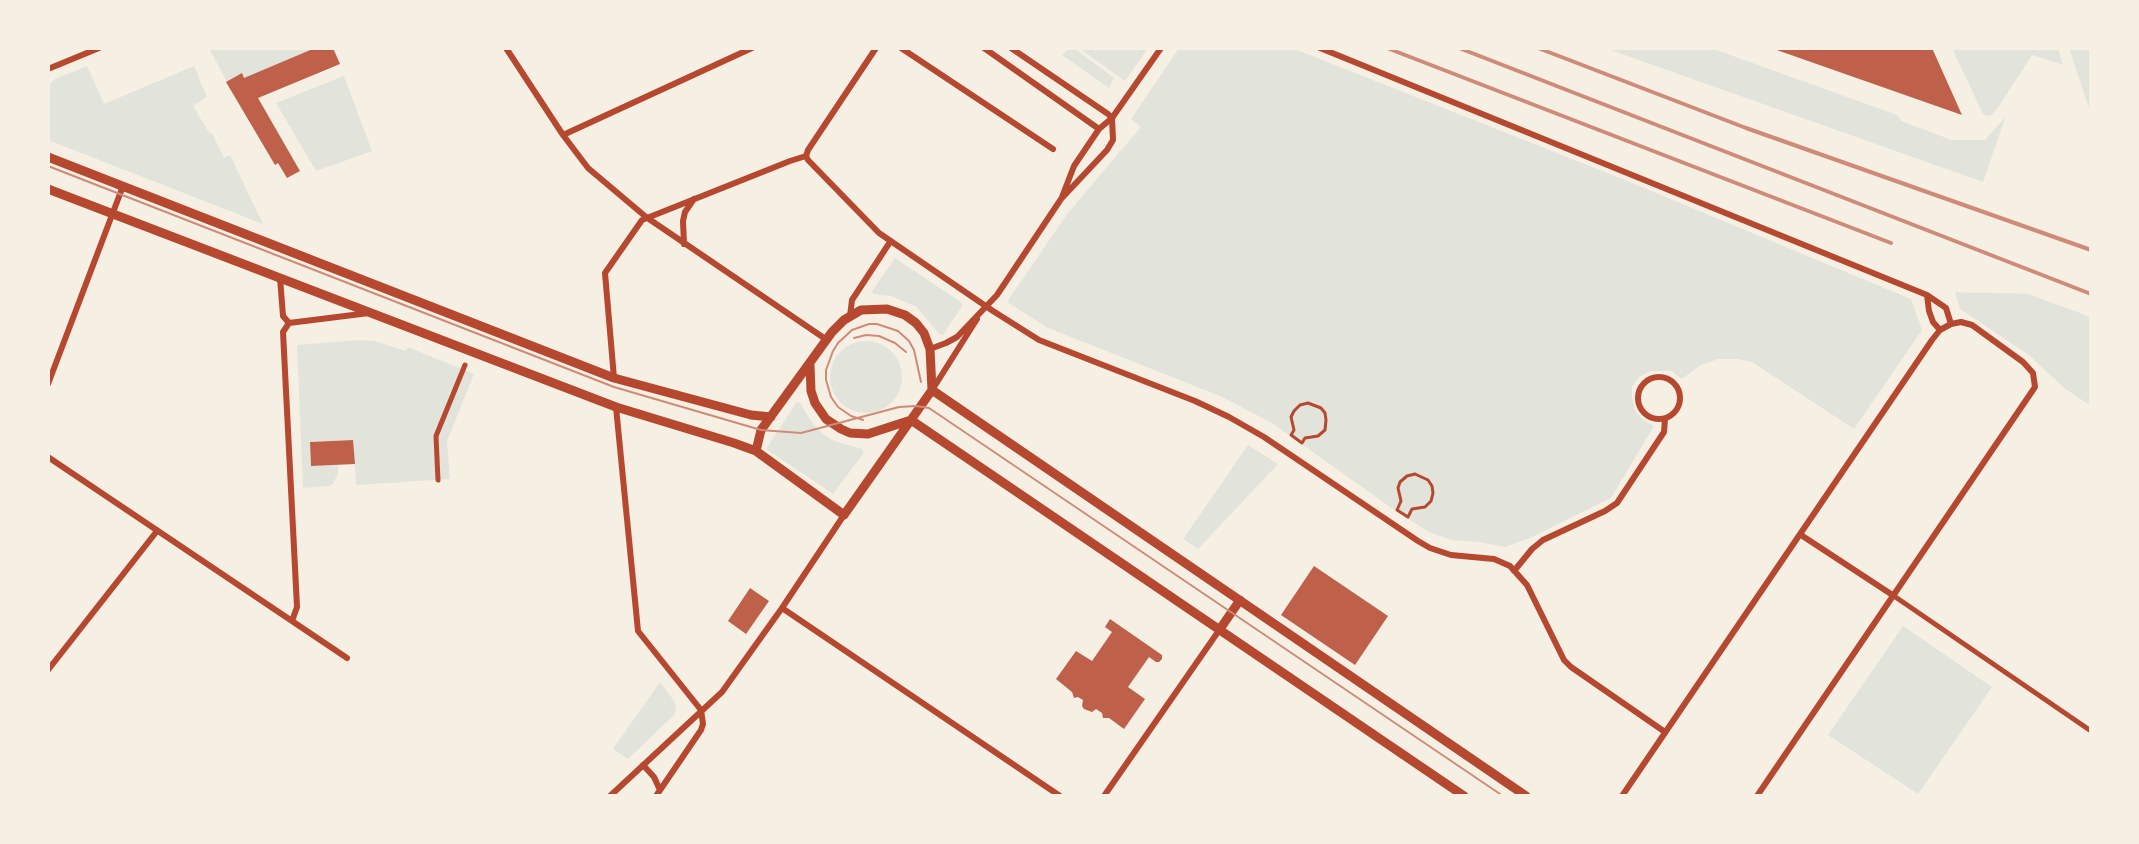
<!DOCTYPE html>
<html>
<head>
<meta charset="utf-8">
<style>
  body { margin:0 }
  #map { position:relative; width:2139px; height:844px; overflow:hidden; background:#f6efe4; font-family:"Open Sans",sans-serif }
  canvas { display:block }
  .frame { position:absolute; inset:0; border:50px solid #f6efe4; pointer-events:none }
</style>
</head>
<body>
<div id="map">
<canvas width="2139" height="844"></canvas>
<div class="frame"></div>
</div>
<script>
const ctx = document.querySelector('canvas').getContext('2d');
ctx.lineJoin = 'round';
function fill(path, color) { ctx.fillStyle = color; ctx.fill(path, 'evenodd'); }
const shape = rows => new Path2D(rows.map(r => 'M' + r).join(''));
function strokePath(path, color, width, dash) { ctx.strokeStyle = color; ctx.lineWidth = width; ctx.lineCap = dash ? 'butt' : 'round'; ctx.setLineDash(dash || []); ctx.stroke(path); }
fill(shape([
  [209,48,315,48,244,78,241,74,227,82],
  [1069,48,1074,48,1114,78,1109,88,1062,55],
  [1079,48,1148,48,1125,81],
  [1179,48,1292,48,1620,178,1911,299,1922,330,1854,429,1752,362,1738,359,1718,359,1699,366,1682,379,1671,371,1650,371,1639,377,1632,387,1632,397,1635,410,1643,420,1654,426,1611,498,1530,538,1505,547,1479,542,1452,540,1431,533,1400,514,1272,423,1220,396,1048,328,1007,302,1067,214,1141,127,1131,119],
  [1605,48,1711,48,1897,115,1901,121,1952,140,1985,140,2006,116,1983,182],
  [1952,48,2058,48,2063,65,2032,55,1997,109,1990,116,1983,114],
  [2069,48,2091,48,2091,114],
  [87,66,104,104,194,66,207,97,193,106,210,134,212,133,224,158,230,155,263,224,48,140,48,85,55,79],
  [344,76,372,151,316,171,276,103],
  [895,258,962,303,962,306,943,335,939,334,917,307,891,296,873,294,872,291],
  [1955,292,2028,294,2091,317,2091,406,2064,388,2029,355,1960,309],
  [360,340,375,341,406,351,408,347,474,374,447,441,450,479,356,485,353,440,310,442,311,466,338,465,338,473,333,484,329,486,303,488,297,345],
  '830 377a36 36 0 1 1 72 0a36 36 0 1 1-72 0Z',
  [797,402,800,403,813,424,823,434,834,441,862,449,863,451,863,454,833,494,766,449],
  [1248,445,1278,464,1198,549,1183,539],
  [1903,626,1992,687,1918,794,1828,735],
  [660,682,675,702,676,711,673,716,628,759,613,749]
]), '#e2e4dc');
fill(shape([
  [315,48,333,48,340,64,258,98,300,171,287,178,278,163,275,165,226,82,242,73,244,78],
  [1771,48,1932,48,1962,115],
  [353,440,355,464,311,466,310,442],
  [1314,566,1388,616,1355,665,1281,615],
  [750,588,769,601,746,634,728,621],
  [1110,619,1162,655,1162,659,1159,662,1156,662,1149,657,1128,687,1145,699,1124,729,1109,718,1103,718,1102,713,1096,709,1092,712,1084,709,1082,706,1083,700,1078,697,1074,698,1072,692,1056,679,1076,651,1092,661,1112,632,1105,627]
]), '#bf614a');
strokePath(shape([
  [1308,403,1321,408,1325,413,1326,420,1325,430,1318,436,1305,438,1302,443,1291,435,1294,430,1291,417,1294,411,1300,405,1308,403],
  [1415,474,1428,480,1432,486,1433,493,1431,501,1425,507,1412,509,1408,517,1397,510,1401,501,1398,488,1400,482,1407,476,1415,474]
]), '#b5482f', 3);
strokePath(shape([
  [438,480,436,436,465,365],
  [1894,596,2091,731]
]), '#b5482f', 5);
strokePath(shape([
  [506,48,563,135,588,168,646,217,827,340],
  [901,48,1053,149],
  [984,48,1099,129],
  [1320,48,1927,295,1946,308,1951,324],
  [48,69,99,48],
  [563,135,752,48],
  [806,156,808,160,879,233,993,311,1039,340,1195,401,1229,417,1264,437,1418,541,1430,548,1451,555,1494,559,1510,566,1527,585,1564,660,1571,667,1665,732],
  [806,156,808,150,876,48],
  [1062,197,1074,166,1099,129,1112,118,1161,48],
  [684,244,683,221,685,212,694,199],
  [280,278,283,316,289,323],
  [1927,295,1929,311,1933,322,1940,330],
  [850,316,852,300,890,242],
  [289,323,283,332,297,607,292,621],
  [289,323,369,313],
  [930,349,946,343,957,337,997,295,1061,199,1107,150,1113,140,1112,118,1108,114,1011,48],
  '1638 398a21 21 0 1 1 42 0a21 21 0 1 1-42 0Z',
  [614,378,605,273,642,220,790,161,806,156],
  [48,384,123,186],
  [934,387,977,319],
  [616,407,638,631,701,710],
  [48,457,347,658],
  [1801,535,1894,596],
  [1514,571,1532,549,1543,540,1605,511,1617,503,1664,432,1665,419],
  [782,608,1060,796],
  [48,670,157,531],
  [643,765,654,777,660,790],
  [610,796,722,692,782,608,844,515],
  [656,796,701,730,703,724,701,710],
  [1104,796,1220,629],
  [1622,796,1932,340,1940,330,1951,324,1961,322,1972,325,2023,362,2033,373,2035,387,1757,796]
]), '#b5482f', 6);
strokePath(shape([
  [48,157,614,378,751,415,771,417],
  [48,189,616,407,734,443,756,451,844,515,932,390,930,349,924,333,916,323,905,315,887,309,861,310,844,320,832,332,761,430,756,451],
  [810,366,811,391,815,403,826,419,841,429,850,433,868,434,911,420],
  [932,390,1526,796],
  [911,420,1464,796],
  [1220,629,1240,600]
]), '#b5482f', 9);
strokePath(shape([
  [48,166,614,387,761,430,801,433,899,407,916,406,929,408,1503,796],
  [854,338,866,335,879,336,895,343,906,352],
  [863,420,851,416,838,407,831,397,826,380,826,370,833,351,838,343,852,330,869,324,877,324,898,331,909,341,914,350,921,382]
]), '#cf8b77', 2);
strokePath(shape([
  [1387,48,1891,243],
  [1459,48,2091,294],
  [1538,48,1746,128,2091,250]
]), '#cf8b77', 4);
</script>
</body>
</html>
